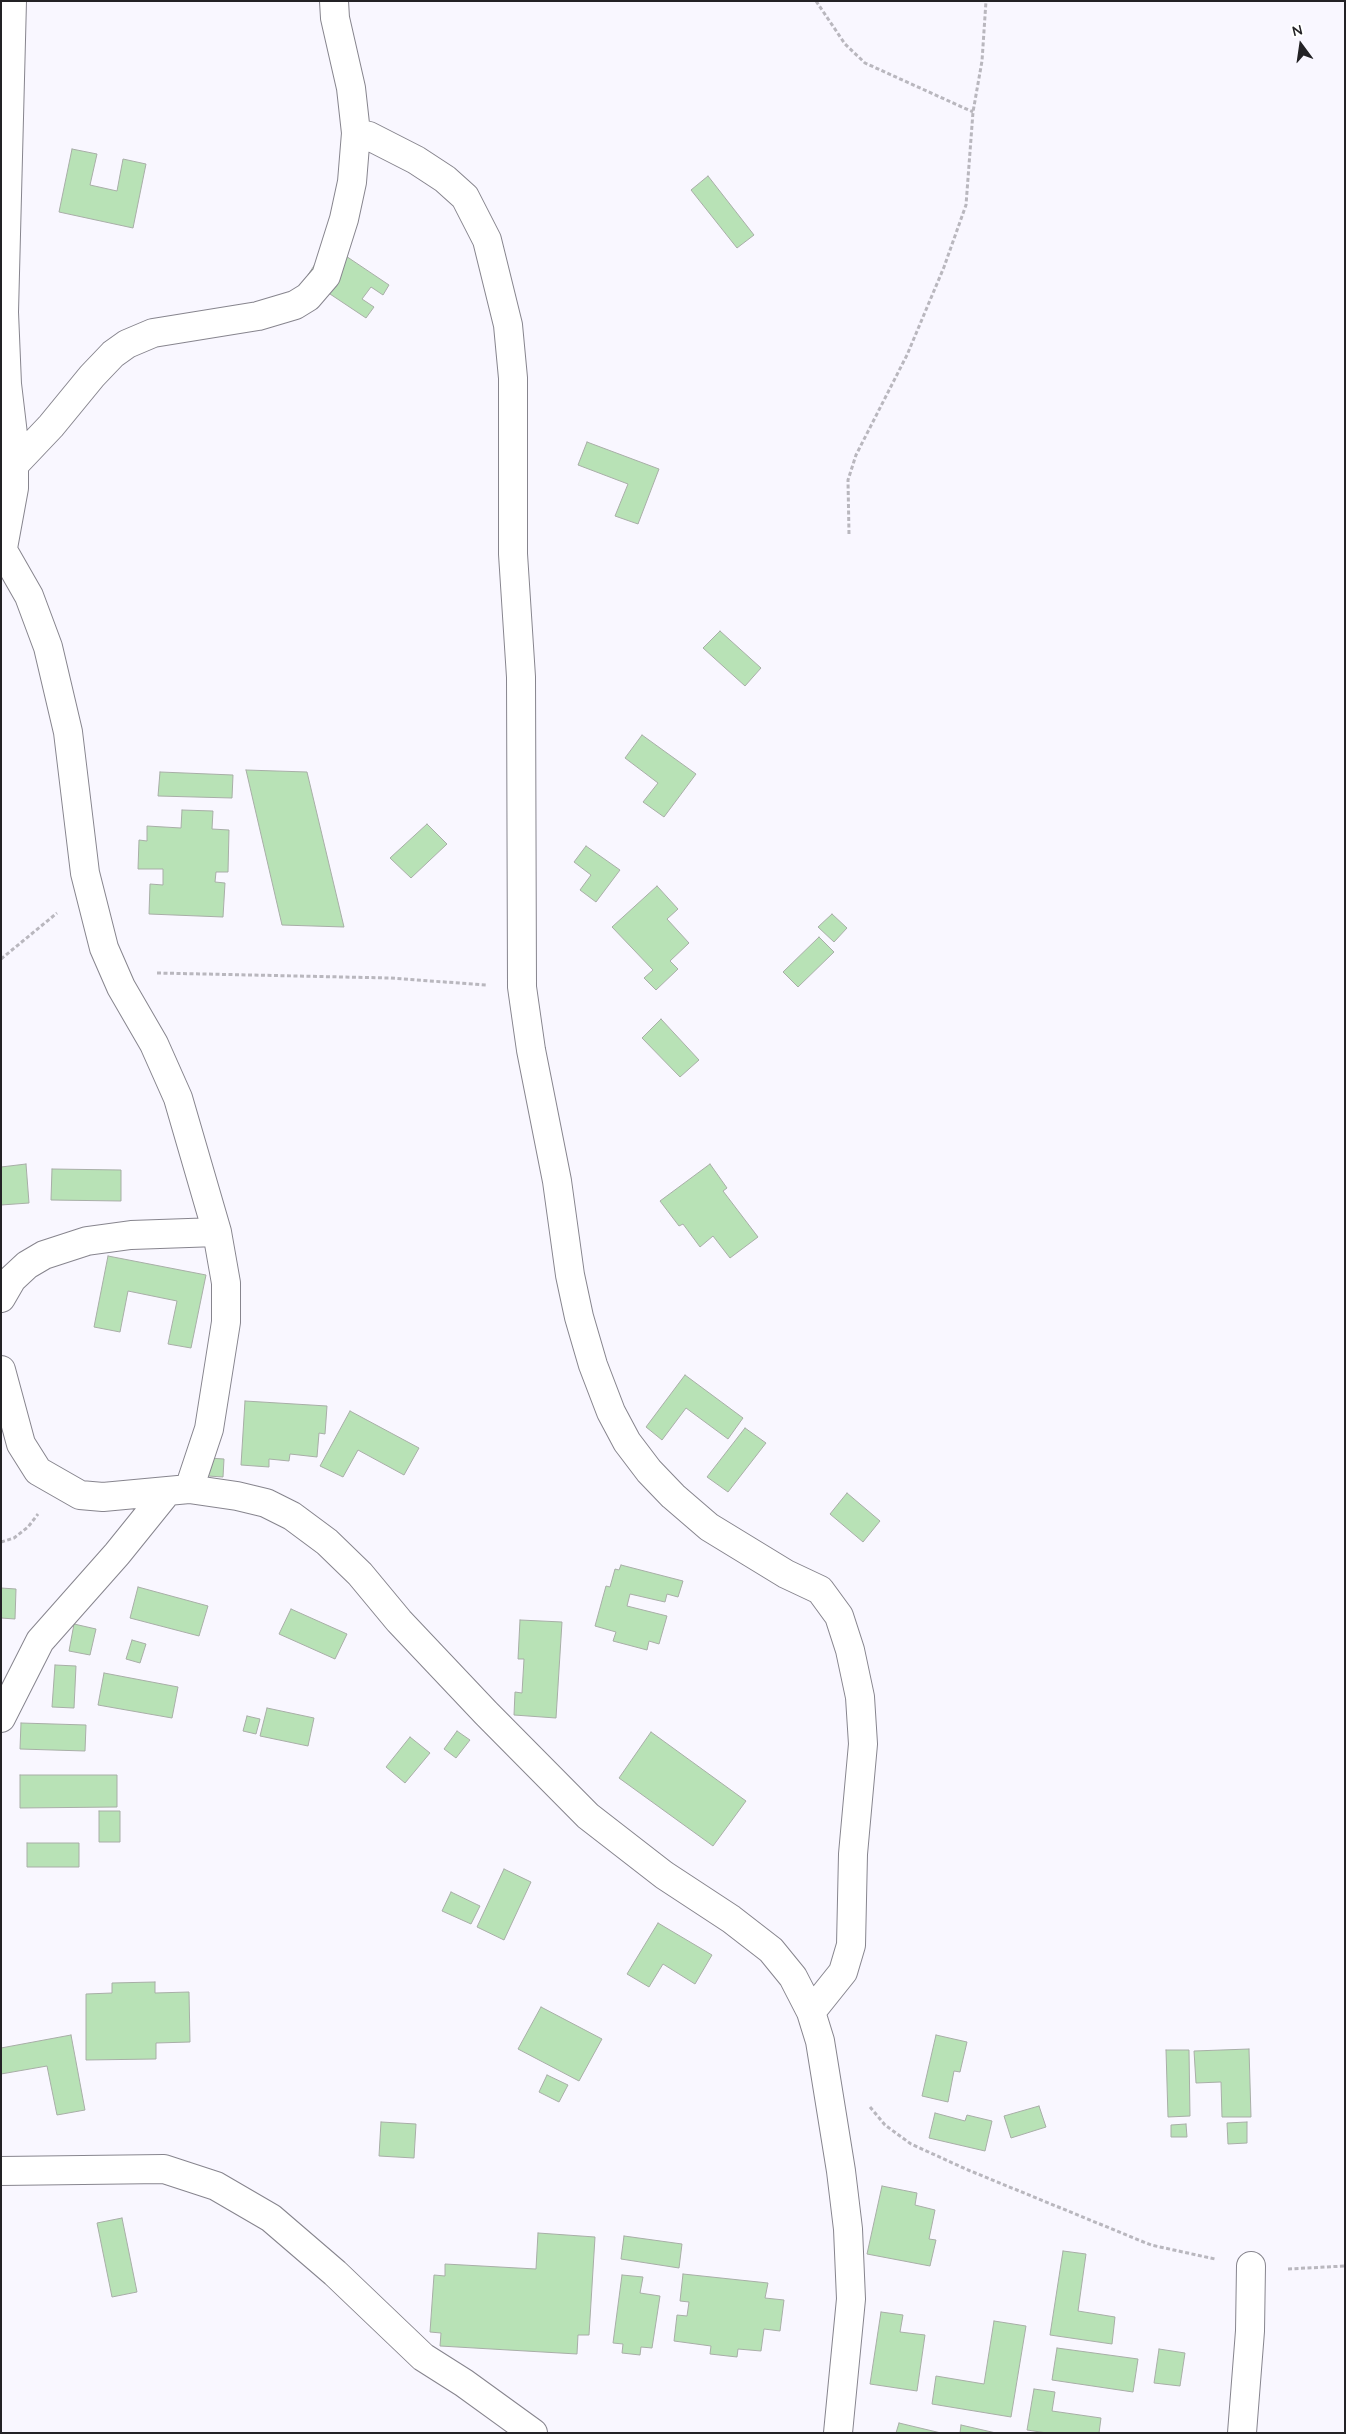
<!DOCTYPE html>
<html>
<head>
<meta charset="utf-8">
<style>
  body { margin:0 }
  #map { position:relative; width:1346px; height:2434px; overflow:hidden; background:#f9f7ff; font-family:Quicksand,sans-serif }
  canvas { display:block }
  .frame { position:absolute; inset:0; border:2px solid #232225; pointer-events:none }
  .north { position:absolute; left:1276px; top:20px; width:50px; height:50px; -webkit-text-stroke:4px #fff; paint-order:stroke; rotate:346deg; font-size:14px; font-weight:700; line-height:20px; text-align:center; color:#232225 }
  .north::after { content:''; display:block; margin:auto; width:18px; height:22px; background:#232225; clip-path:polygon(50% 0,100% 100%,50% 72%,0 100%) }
</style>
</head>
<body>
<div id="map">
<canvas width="1346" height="2434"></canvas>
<div class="frame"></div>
<div class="north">N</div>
</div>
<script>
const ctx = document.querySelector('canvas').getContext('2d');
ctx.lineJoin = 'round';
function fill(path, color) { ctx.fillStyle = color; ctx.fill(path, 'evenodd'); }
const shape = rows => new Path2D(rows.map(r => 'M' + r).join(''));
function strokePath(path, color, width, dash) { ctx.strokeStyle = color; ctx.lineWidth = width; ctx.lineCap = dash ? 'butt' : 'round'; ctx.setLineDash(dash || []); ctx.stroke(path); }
const building = shape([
  [72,149,97,154,90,185,117,191,123,159,146,164,133,228,59,212,72,149],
  [708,176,754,235,737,248,691,190,708,176],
  [328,244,389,285,383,295,371,287,362,299,374,307,366,318,306,278,328,244],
  [587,442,659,469,638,524,615,516,628,484,578,465,587,442],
  [720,631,761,668,745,686,703,648,720,631],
  [642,735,696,774,664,817,643,802,658,783,625,758,642,735],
  [246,770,307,772,344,927,282,925,246,770],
  [160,772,233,775,232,798,158,796,160,772],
  [182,810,213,811,212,829,229,830,228,872,216,872,215,882,225,883,223,917,149,914,150,884,163,885,163,869,138,869,139,840,147,841,147,826,181,828,182,810],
  [427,824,447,844,411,878,390,858,427,824],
  [586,846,620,870,596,902,580,890,591,875,574,862,586,846],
  [657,886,678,909,667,919,689,943,670,961,678,969,656,990,644,978,653,970,612,927,657,886],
  [832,914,847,928,834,942,818,927,832,914],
  [819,937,834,952,798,987,783,972,819,937],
  [661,1019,699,1060,680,1077,642,1038,661,1019],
  [26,1164,29,1203,1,1205,1,1167,26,1164],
  [710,1164,727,1188,723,1191,758,1237,730,1258,713,1236,700,1247,683,1224,679,1226,660,1201,710,1164],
  [52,1169,121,1170,121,1201,51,1200,52,1169],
  [108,1256,206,1275,191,1348,168,1344,177,1301,128,1291,120,1332,94,1327,108,1256],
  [685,1375,743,1418,728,1439,686,1408,662,1440,646,1427,685,1375],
  [245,1401,327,1406,325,1434,319,1433,317,1457,290,1454,289,1461,269,1459,269,1467,241,1465,245,1401],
  [350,1411,419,1448,404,1475,358,1450,343,1477,320,1466,350,1411],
  [745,1428,766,1443,728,1492,707,1477,745,1428],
  [209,1458,224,1459,223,1477,208,1476,209,1458],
  [847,1493,880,1521,863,1542,830,1514,847,1493],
  [621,1565,683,1581,678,1597,667,1594,665,1602,630,1594,627,1606,667,1616,659,1644,649,1641,647,1650,613,1641,616,1632,595,1626,606,1586,610,1587,615,1569,619,1570,621,1565],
  [138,1587,208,1606,199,1636,130,1618,138,1587],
  [1,1588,16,1589,15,1619,1,1618,1,1588],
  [291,1609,347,1634,335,1659,279,1634,291,1609],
  [520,1620,562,1622,556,1718,514,1715,515,1692,522,1693,524,1659,518,1659,520,1620],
  [74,1624,96,1629,90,1655,69,1651,74,1624],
  [132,1640,146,1644,140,1663,126,1659,132,1640],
  [55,1665,76,1666,74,1708,52,1707,55,1665],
  [104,1673,178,1687,172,1718,98,1705,104,1673],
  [267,1708,314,1718,308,1746,260,1736,267,1708],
  [247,1716,260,1719,256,1734,243,1731,247,1716],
  [21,1723,86,1725,85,1751,20,1749,21,1723],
  [457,1731,470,1740,456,1758,444,1749,457,1731],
  [651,1732,746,1801,713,1846,619,1778,651,1732],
  [410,1737,430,1753,405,1783,386,1767,410,1737],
  [20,1775,117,1775,117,1807,20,1808,20,1775],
  [99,1811,120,1811,120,1842,99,1842,99,1811],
  [27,1843,79,1843,79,1867,27,1867,27,1843],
  [504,1869,531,1882,504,1940,477,1927,504,1869],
  [451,1892,480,1906,471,1924,442,1911,451,1892],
  [658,1923,712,1955,695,1984,663,1964,649,1987,627,1974,658,1923],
  [155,1982,155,1993,189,1992,190,2042,156,2043,156,2059,86,2060,86,1994,112,1993,112,1983,155,1982],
  [541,2007,602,2039,579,2081,518,2049,541,2007],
  [71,2035,85,2110,57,2115,47,2066,1,2074,1,2048,71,2035],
  [936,2035,967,2042,960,2072,954,2071,948,2102,922,2096,936,2035],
  [1249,2049,1251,2117,1222,2117,1221,2082,1196,2083,1194,2051,1249,2049],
  [1166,2050,1189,2050,1190,2116,1168,2117,1166,2050],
  [547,2075,568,2085,559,2102,539,2092,547,2075],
  [1039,2106,1046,2127,1011,2138,1004,2116,1039,2106],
  [935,2113,965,2121,967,2115,992,2121,985,2151,929,2138,935,2113],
  [381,2122,416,2124,414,2158,379,2156,381,2122],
  [1247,2122,1247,2143,1228,2144,1227,2123,1247,2122],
  [1186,2124,1187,2137,1171,2137,1171,2125,1186,2124],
  [882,2186,917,2193,915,2205,935,2210,929,2239,936,2240,930,2266,867,2254,882,2186],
  [122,2218,137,2292,112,2297,97,2223,122,2218],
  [538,2233,595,2237,589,2335,578,2335,577,2354,440,2346,441,2333,430,2332,434,2275,445,2276,445,2264,536,2269,538,2233],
  [624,2236,682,2244,679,2268,621,2259,624,2236],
  [1063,2251,1086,2254,1078,2311,1115,2317,1112,2344,1050,2335,1063,2251],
  [683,2274,768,2283,765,2298,784,2300,780,2331,764,2329,761,2351,738,2349,737,2357,710,2354,711,2346,674,2341,677,2315,687,2316,689,2302,680,2301,683,2274],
  [622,2275,643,2277,640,2293,660,2296,652,2348,641,2347,640,2355,622,2353,623,2344,613,2343,622,2275],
  [881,2312,903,2315,900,2332,925,2335,917,2391,870,2384,881,2312],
  [994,2321,1026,2326,1011,2417,932,2404,936,2376,984,2384,994,2321],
  [1057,2348,1138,2359,1133,2392,1052,2380,1057,2348],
  [1159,2349,1185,2353,1180,2386,1154,2383,1159,2349],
  [1034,2389,1055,2392,1052,2411,1101,2418,1099,2433,1047,2433,1027,2430,1034,2389],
  [899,2423,941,2433,896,2433,899,2423],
  [961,2425,996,2433,960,2433,961,2425]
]);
fill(building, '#b8e2b6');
strokePath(building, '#a8aea7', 1);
const minor = shape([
  [356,133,369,136,416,160,445,179,465,197,487,240,508,325,513,378,513,554,521,677,522,987,531,1050,557,1181,570,1275,579,1317,593,1365,611,1412,627,1442,649,1471,673,1496,709,1527,786,1574,820,1590,839,1616,850,1650,860,1697,863,1744,853,1854,851,1945,843,1972,811,2012],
  [14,465,51,426,92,376,113,354,127,344,153,333,258,316,295,305,308,297,326,276,344,219,352,182,356,133,351,88,335,18,334,1],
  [1,547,29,596,48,647,68,732,85,873,104,948,121,987,154,1044,178,1098,217,1232,226,1283,226,1322,209,1429,189,1489],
  [3,548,14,488,14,443,7,384,4,312,12,1],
  [1,1298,12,1279,27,1265,44,1255,87,1241,131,1235,217,1232],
  [1,1370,21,1444,38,1471,80,1495,103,1497,189,1489,237,1496,266,1503,292,1516,327,1542,360,1574,399,1621,486,1713,588,1816,664,1875,731,1919,771,1950,793,1977,811,2012,820,2041,841,2171,848,2229,851,2299,838,2433],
  [1,1718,40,1641,117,1554,167,1492],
  [1,2171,164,2169,216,2186,271,2218,335,2273,423,2357,464,2383,533,2433],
  [1242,2433,1250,2331,1251,2266]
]);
strokePath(minor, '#87858e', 30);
strokePath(shape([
  [816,1,845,44,865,63,973,112],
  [849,534,848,480,856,455,907,355,944,267,966,205,973,112,982,61,986,1],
  [1,959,57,913],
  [157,973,390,978,486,985],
  [1,1542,14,1538,28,1527,38,1514],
  [870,2107,885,2125,911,2144,968,2170,1151,2245,1215,2259],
  [1288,2269,1345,2266]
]), '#b9b7be', 3, [4, 2.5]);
strokePath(minor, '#fff', 28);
</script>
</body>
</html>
